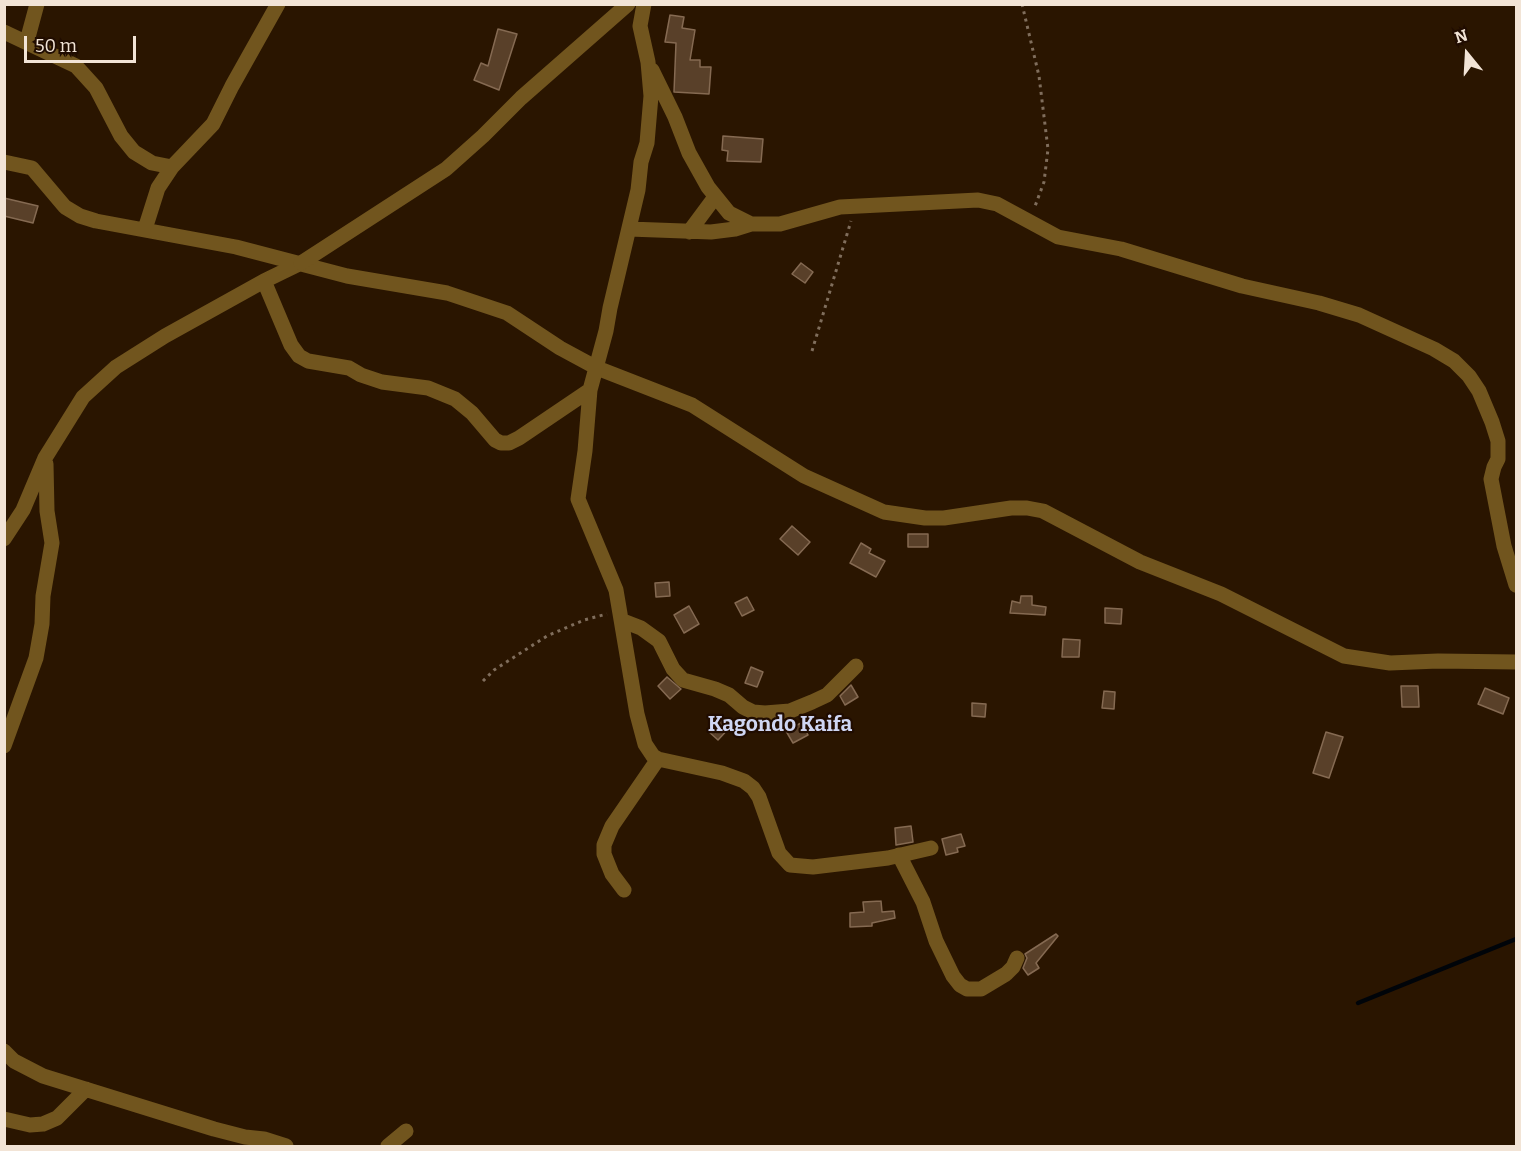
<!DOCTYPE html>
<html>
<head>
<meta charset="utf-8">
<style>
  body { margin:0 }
  #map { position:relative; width:1521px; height:1151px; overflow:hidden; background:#2a1500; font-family:Bitter,serif }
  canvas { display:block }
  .frame { position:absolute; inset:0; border:6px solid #f2e4d6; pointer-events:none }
  .north { position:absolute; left:1437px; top:24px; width:60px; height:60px; -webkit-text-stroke:4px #200c00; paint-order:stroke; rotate:342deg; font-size:16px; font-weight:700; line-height:24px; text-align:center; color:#f2e4d6 }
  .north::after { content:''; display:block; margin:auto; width:21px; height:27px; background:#f2e4d6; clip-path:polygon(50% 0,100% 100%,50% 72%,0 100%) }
  .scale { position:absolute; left:24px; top:36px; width:112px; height:27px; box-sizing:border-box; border:3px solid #f2e4d6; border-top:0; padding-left:8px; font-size:18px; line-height:21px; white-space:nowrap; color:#f2e4d6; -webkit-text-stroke:4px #200c00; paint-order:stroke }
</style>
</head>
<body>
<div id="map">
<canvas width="1521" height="1151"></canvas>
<div class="frame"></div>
<div class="north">N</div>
<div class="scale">50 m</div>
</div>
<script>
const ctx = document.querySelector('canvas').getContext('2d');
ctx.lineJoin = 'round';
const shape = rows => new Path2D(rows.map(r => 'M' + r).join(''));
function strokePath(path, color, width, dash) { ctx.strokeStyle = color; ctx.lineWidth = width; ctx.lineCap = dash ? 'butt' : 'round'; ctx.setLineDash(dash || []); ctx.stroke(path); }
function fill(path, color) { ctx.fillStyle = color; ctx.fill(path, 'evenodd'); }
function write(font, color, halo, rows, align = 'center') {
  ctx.font = font + ' Bitter,serif'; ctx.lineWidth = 4.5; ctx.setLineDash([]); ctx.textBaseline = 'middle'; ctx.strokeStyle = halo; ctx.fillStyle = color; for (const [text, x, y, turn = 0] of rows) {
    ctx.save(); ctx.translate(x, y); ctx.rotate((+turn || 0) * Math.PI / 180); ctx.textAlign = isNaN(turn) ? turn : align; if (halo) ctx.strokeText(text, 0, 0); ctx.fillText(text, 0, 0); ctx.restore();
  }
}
strokePath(shape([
  [1358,1003,1516,939]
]), '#000409', 4.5);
const building = shape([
  [670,15,684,17,682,28,695,30,690,60,700,60,700,67,711,67,709,94,674,92,676,43,665,42,670,15],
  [498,29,517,34,499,90,474,80,481,63,488,66,498,29],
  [723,136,763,139,761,162,727,161,728,151,722,150,723,136],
  [4,198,38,206,33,223,4,216,4,198],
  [801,263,813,272,805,283,792,274,801,263],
  [792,526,810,542,798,555,780,539,792,526],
  [908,534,928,534,928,547,908,547,908,534],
  [861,543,871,549,869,553,885,561,876,577,850,563,861,543],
  [669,582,670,596,656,597,655,583,669,582],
  [1021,596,1032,596,1032,605,1046,607,1045,615,1010,613,1012,601,1020,603,1021,596],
  [747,597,754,610,742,616,735,603,747,597],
  [689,606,699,624,684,633,674,615,689,606],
  [1105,608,1122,609,1121,624,1105,623,1105,608],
  [1063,639,1080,640,1079,657,1062,657,1063,639],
  [751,667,763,672,757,687,745,683,751,667],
  [667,677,681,689,670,699,658,686,667,677],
  [851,685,858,697,845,705,840,696,851,685],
  [1401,686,1418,686,1419,707,1402,707,1401,686],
  [1485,688,1509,698,1503,714,1478,704,1485,688],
  [1104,691,1115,692,1114,709,1102,708,1104,691],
  [972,703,986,704,985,717,972,716,972,703],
  [720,717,731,726,718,740,708,731,720,717],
  [801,723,808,735,793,743,786,731,801,723],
  [1326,732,1343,737,1329,778,1313,773,1326,732],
  [911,826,913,842,896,845,895,828,911,826],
  [961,834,965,846,957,848,958,852,946,855,942,839,961,834],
  [881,901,882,912,894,911,895,918,872,923,872,926,850,927,850,913,864,912,863,902,881,901],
  [1056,934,1058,936,1036,963,1039,968,1028,975,1023,968,1027,958,1025,954,1056,934]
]);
fill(building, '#594029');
strokePath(building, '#856a52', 1.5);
strokePath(shape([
  [1022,4,1039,76,1048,149,1044,182,1034,209],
  [812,351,851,221],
  [483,681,494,670,547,636,584,620,607,614]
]), '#806e5c', 3, [3, 4.5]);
strokePath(shape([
  [644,4,640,26,648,62,651,96,647,143,641,162,638,190,610,308,606,331,590,390,585,451,578,499,616,590,637,714,645,744,653,756,658,759,722,773,744,781,753,788,759,797,779,853,790,865,813,867,888,858,931,848],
  [4,32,76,66,96,88,121,136,134,152,152,163,172,167],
  [27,41,37,4],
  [652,70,675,117,689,153,708,187,729,213,751,224],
  [4,162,32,168,65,207,80,216,96,221,236,247,347,276,447,293,507,313,560,348,597,368,692,405,804,476,884,512,925,518,944,518,1011,508,1027,508,1043,511,1140,562,1221,594,1344,656,1390,663,1438,661,1516,662],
  [145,229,158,188,172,167,213,124,232,86,278,4],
  [629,229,711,232,735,229,751,224,780,224,840,207,978,200,997,204,1058,237,1121,249,1242,286,1319,303,1359,315,1434,349,1454,361,1469,376,1479,391,1492,422,1498,441,1498,459,1494,467,1491,479,1504,546,1516,585],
  [689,232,715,197],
  [264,281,291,345,299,356,308,361,349,368,361,375,382,382,428,388,455,399,472,413,495,440,501,443,509,443,519,438,590,390],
  [4,539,23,510,45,458,83,397,116,367,165,336,264,281,301,263],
  [623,621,641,628,659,641,673,669,683,680,715,689,729,695,743,707,753,712,765,713,790,711,812,702,827,695,856,666],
  [4,746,36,658,42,624,43,596,52,543,47,511,46,464],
  [899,855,923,902,936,941,953,976,960,985,967,989,981,989,1006,974,1013,967,1017,958],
  [624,890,612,874,604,854,604,845,612,826,658,759],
  [4,1051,14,1061,43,1076,214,1129,245,1137,264,1139,286,1146],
  [4,1119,30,1125,43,1124,57,1118,86,1089],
  [388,1146,406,1131]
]), '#71551e', 15);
strokePath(shape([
  [301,263,446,169,483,136,521,98,628,4]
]), '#71551e', 15);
write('bold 21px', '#cfd6f3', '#200c00', [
  ["Kagondo Kaifa",780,725]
]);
</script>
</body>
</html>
